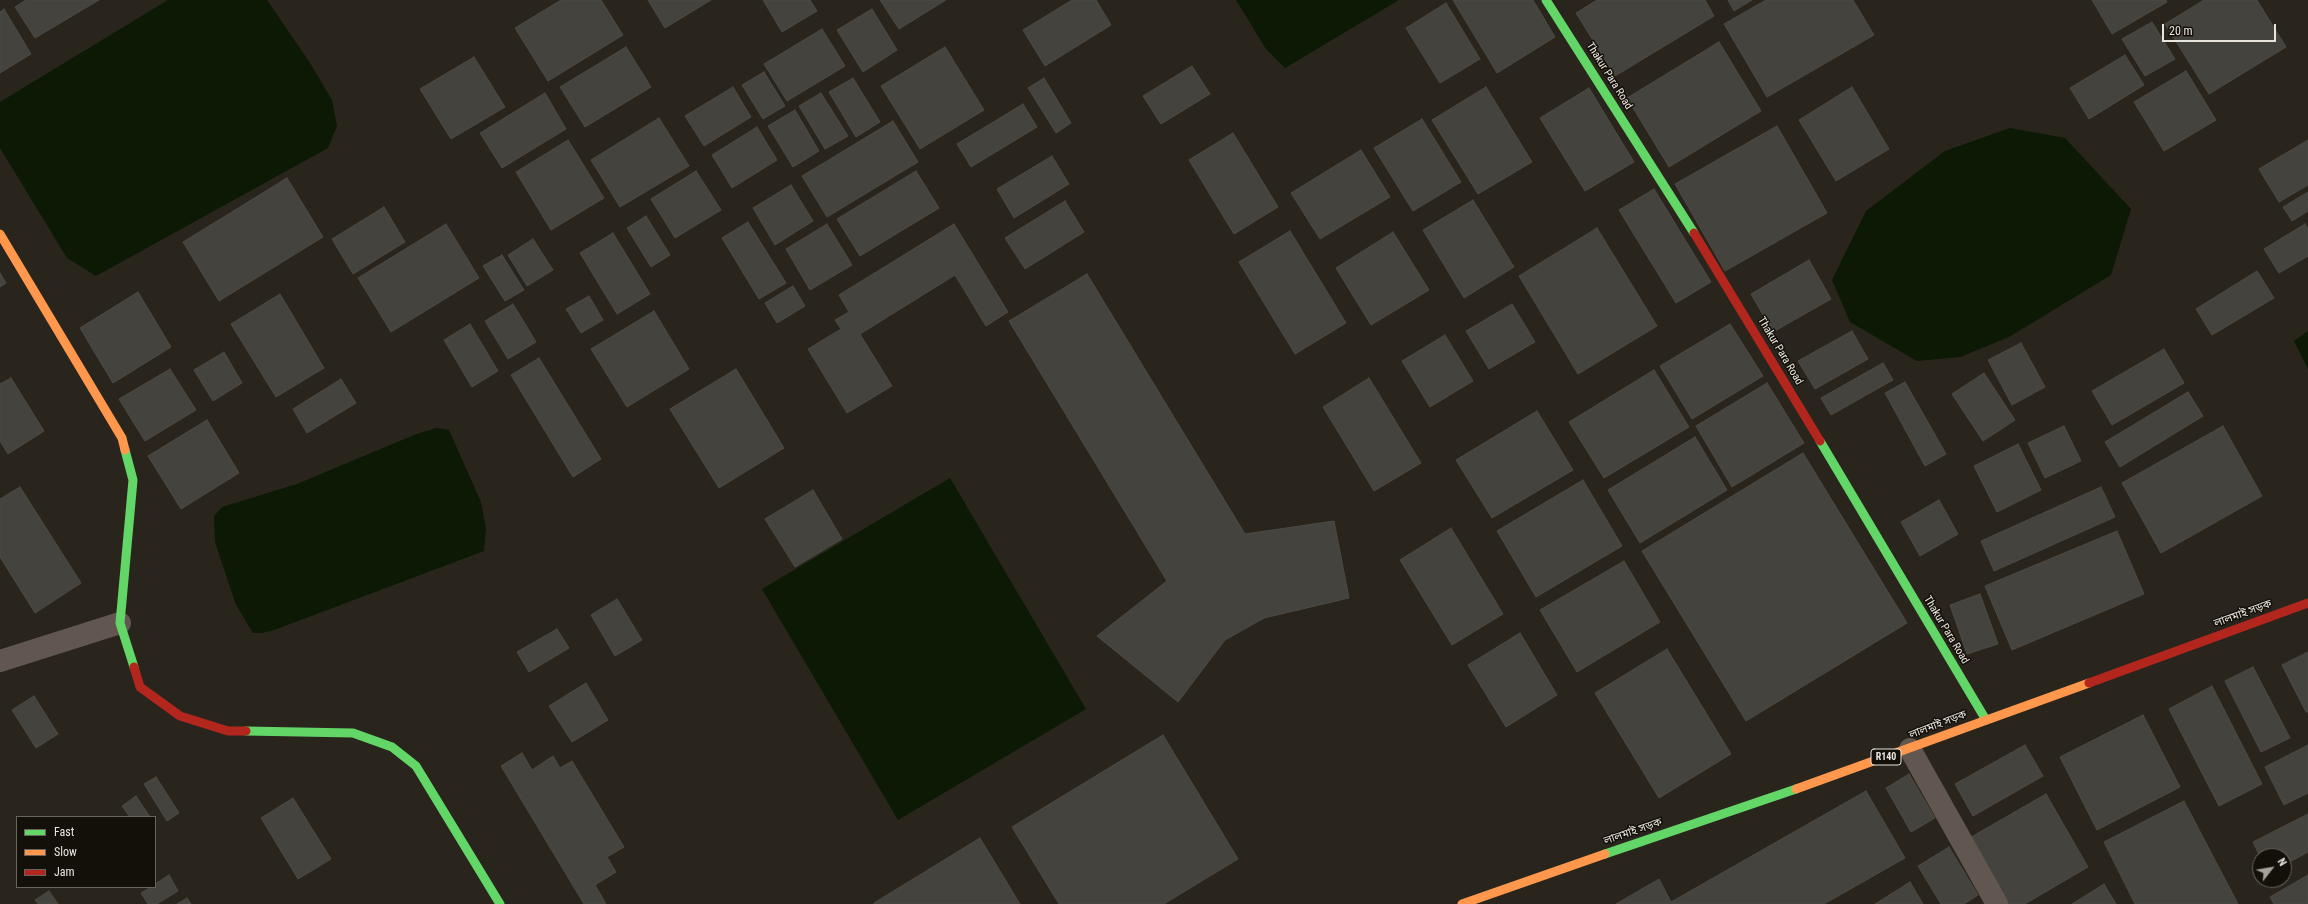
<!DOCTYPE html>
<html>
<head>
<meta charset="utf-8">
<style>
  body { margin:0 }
  #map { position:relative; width:2308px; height:904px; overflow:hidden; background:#29251d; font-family:"Roboto Condensed",sans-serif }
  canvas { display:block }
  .legend { position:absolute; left:16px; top:816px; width:140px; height:72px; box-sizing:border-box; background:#130f09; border:1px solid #69655d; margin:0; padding:5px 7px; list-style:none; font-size:12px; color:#eae5dc }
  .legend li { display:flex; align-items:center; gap:8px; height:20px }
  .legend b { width:20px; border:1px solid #69655d }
  .north { position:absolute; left:2252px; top:848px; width:40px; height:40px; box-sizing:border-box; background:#130f09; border:1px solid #69655d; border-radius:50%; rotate:59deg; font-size:11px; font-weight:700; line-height:16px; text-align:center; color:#eae5dc }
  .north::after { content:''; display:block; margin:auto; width:14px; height:18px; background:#a6a299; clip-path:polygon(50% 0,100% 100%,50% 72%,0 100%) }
  .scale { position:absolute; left:2162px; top:24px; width:114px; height:18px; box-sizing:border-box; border:2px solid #eae5dc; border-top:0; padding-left:5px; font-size:12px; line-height:14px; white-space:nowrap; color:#eae5dc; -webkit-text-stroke:3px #130f09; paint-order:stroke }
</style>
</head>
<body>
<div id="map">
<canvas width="2308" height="904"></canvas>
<ul class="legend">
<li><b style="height:5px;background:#63d668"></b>Fast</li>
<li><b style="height:5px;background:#ff974d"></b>Slow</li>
<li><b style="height:5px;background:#b3261e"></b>Jam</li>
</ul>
<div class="north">N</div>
<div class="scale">20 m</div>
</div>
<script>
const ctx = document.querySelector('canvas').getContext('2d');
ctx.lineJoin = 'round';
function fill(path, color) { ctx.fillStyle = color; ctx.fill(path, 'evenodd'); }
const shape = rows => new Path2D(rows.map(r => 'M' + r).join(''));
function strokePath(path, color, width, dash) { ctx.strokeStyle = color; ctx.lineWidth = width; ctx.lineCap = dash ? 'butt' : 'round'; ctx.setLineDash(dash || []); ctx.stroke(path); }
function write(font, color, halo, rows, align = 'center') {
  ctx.font = font + ' "Roboto Condensed","Noto Sans Bengali",sans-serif'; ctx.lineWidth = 3; ctx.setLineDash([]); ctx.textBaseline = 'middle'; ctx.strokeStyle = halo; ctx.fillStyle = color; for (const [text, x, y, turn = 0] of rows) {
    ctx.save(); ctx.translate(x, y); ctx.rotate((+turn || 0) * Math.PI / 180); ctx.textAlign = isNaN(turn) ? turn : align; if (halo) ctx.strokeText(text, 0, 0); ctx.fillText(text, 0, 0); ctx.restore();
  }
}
fill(shape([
  [168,0,267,0,310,63,332,100,337,126,328,148,96,276,67,258,0,148,0,102],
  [1236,0,1399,0,1285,68,1266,49],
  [2010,128,2065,138,2131,209,2111,275,2009,337,1960,357,1917,361,1850,322,1832,280,1866,211,1945,151],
  [2308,331,2308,369,2294,341],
  [436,428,449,430,481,502,486,529,484,551,274,630,262,633,253,633,236,605,215,542,214,516,222,507,297,484,414,435],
  [950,478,1086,709,898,820,762,589]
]), '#0b1905');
const building = shape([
  [26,0,99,0,35,38,15,7,26,0],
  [561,0,601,0,623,35,548,81,515,28,561,0],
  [648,0,711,0,665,28,648,0],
  [763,0,810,0,817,11,782,32,763,0],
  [880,0,946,0,899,29,880,0],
  [1072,0,1096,0,1111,25,1045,66,1023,30,1072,0],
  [1453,0,1533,0,1555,37,1497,73,1453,0],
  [1597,0,1705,0,1714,16,1615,76,1576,13,1597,0],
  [1728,0,1752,0,1734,11,1728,0],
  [1766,0,1853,0,1874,35,1767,97,1724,24,1766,0],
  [2092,0,2166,0,2167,2,2112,34,2092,0],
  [2204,0,2257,0,2286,47,2209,94,2165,24,2204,0],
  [1446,3,1480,59,1440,83,1406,28,1446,3],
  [4,9,31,54,0,73,0,12,4,9],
  [872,9,897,50,863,72,837,30,872,9],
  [2152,22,2175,59,2145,76,2122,39,2152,22],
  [822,29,845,66,787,101,764,64,822,29],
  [1719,42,1761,111,1669,167,1627,98,1719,42],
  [626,47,651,87,585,127,560,87,626,47],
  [945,47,984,110,920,149,881,86,945,47],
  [2125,55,2144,85,2089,119,2070,88,2125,55],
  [474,57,505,107,451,139,420,89,474,57],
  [1192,66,1210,94,1161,124,1143,96,1192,66],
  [2186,71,2216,120,2164,151,2134,102,2186,71],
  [764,72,785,106,763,119,742,85,764,72],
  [853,78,880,122,856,137,829,92,853,78],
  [1044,78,1071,123,1056,133,1028,88,1044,78],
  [733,87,751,117,704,146,685,116,733,87],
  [1486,87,1532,162,1478,194,1432,120,1486,87],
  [1852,87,1889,149,1836,181,1799,120,1852,87],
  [1589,88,1634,162,1585,191,1540,118,1589,88],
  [545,93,566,129,502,168,480,133,545,93],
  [821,93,848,136,825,149,799,106,821,93],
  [1023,104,1037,127,971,167,957,144,1023,104],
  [795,110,819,151,793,167,768,126,795,110],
  [659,118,689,166,620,207,591,160,659,118],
  [1422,119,1461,182,1413,211,1374,148,1422,119],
  [893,121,918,162,827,217,802,176,893,121],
  [1777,126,1827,213,1725,271,1675,184,1777,126],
  [757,127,777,160,732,188,712,155,757,127],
  [1233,133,1278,207,1234,234,1189,160,1233,133],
  [568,140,604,198,551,230,516,172,568,140],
  [2308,140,2308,185,2279,202,2259,169,2308,140],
  [1361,150,1390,197,1320,239,1291,193,1361,150],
  [1052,156,1069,184,1014,218,997,189,1052,156],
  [696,171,721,210,675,238,651,199,696,171],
  [916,171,939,208,860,256,837,219,916,171],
  [287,178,323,237,219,301,183,242,287,178],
  [791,185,813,221,775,245,753,208,791,185],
  [1654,189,1711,282,1676,303,1619,210,1654,189],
  [2308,192,2308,211,2292,221,2283,207,2308,192],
  [1473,200,1514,267,1464,298,1423,230,1473,200],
  [1065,201,1084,232,1025,269,1005,238,1065,201],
  [384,207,405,242,353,274,332,239,384,207],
  [646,216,670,255,651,267,627,228,646,216],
  [748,222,786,283,759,299,722,238,748,222],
  [446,224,479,278,391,332,358,278,446,224],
  [827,224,852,265,810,290,786,249,827,224],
  [954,224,1008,312,986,326,955,275,860,334,892,386,847,413,808,349,841,329,835,320,849,312,839,295,954,224],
  [2305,224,2308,229,2308,256,2279,273,2264,249,2305,224],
  [1597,228,1657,326,1578,374,1519,276,1597,228],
  [1290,231,1346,323,1295,354,1239,262,1290,231],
  [1393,232,1429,290,1371,325,1336,268,1393,232],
  [613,233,650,294,617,314,580,253,613,233],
  [533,239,553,270,527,286,508,255,533,239],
  [502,255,524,290,505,301,483,266,502,255],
  [1809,260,1831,299,1773,332,1751,294,1809,260],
  [2257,271,2274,298,2212,335,2196,309,2257,271],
  [0,273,6,283,0,287,0,273],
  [1087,274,1245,534,1334,521,1349,598,1264,618,1225,640,1178,702,1097,636,1167,581,1009,321,1087,274],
  [793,286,805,306,777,323,765,303,793,286],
  [138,292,171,347,113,383,80,328,138,292],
  [280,294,324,368,276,397,231,324,280,294],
  [589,296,603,320,581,333,566,309,589,296],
  [513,304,536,342,508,359,485,321,513,304],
  [1512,304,1535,342,1489,369,1466,331,1512,304],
  [654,311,689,369,627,407,591,349,654,311],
  [470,324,498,371,472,387,444,340,470,324],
  [1730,324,1763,376,1692,419,1660,366,1730,324],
  [1852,331,1868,359,1815,389,1798,361,1852,331],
  [1445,335,1473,381,1430,407,1402,361,1445,335],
  [2021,343,2045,387,2012,405,1988,360,2021,343],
  [2164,349,2184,383,2112,425,2092,391,2164,349],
  [224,352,242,383,213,401,194,370,224,352],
  [539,358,601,459,573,477,511,375,539,358],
  [1883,363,1893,380,1831,415,1821,398,1883,363],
  [170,369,196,410,145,441,119,399,170,369],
  [736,369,784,448,719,488,670,409,736,369],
  [1654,370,1689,427,1604,478,1569,422,1654,370],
  [1984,373,2015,420,1983,441,1952,394,1984,373],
  [11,378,44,431,8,454,0,441,0,384,11,378],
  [1369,378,1421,463,1374,491,1323,407,1369,378],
  [341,379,356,403,307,433,293,409,341,379],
  [1905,382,1946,454,1925,466,1885,393,1905,382],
  [1767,383,1804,443,1732,487,1696,426,1767,383],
  [2188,392,2203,416,2120,467,2105,442,2188,392],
  [1537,411,1573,470,1492,518,1456,460,1537,411],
  [207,420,239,473,181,509,148,456,207,420],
  [2064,426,2081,461,2045,478,2028,443,2064,426],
  [2223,426,2262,496,2161,553,2122,483,2223,426],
  [1695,437,1727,490,1640,543,1608,490,1695,437],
  [2018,444,2041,490,1997,512,1974,466,2018,444],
  [1803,453,1907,623,1746,721,1642,551,1803,453],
  [1583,480,1622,546,1536,597,1497,531,1583,480],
  [20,487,81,583,35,613,0,557,0,499,20,487],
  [2101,487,2115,517,1994,571,1981,541,2101,487],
  [813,490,842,539,795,567,765,519,813,490],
  [1939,500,1958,534,1920,556,1901,522,1939,500],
  [1451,528,1503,614,1452,645,1400,560,1451,528],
  [2117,531,2144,594,2012,650,1985,586,2117,531],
  [1624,561,1660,622,1577,672,1540,610,1624,561],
  [1980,594,1998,644,1967,654,1950,605,1980,594],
  [617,599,642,640,615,656,591,615,617,599],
  [557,629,569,648,529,672,517,652,557,629],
  [1520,633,1557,695,1506,727,1468,665,1520,633],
  [1667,649,1731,754,1659,798,1595,693,1667,649],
  [2308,652,2308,712,2306,712,2282,665,2308,652],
  [2253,667,2290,738,2261,752,2225,681,2253,667],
  [586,683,608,720,572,742,549,706,586,683],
  [2212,686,2262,784,2219,806,2169,709,2212,686],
  [34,696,58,734,36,748,12,710,34,696],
  [2143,715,2180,787,2097,830,2060,757,2143,715],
  [1163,735,1238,859,1164,904,1059,904,1012,827,1163,735],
  [2025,745,2043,776,1973,816,1955,784,2025,745],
  [2308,745,2308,793,2284,805,2265,767,2308,745],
  [522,753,532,770,553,756,560,768,572,761,624,847,607,857,616,872,595,885,606,904,584,904,501,766,522,753],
  [1909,774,1935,818,1911,832,1886,788,1909,774],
  [156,777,179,813,167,821,144,784,156,777],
  [1866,791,1905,858,1824,904,1616,904,1659,879,1671,902,1866,791],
  [2046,794,2088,867,2025,904,2004,904,1966,840,2046,794],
  [136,796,150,817,130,817,122,806,136,796],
  [293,798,331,859,298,879,261,818,293,798],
  [2184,801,2238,904,2135,904,2104,842,2184,801],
  [2308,814,2308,852,2284,865,2284,856,2260,856,2253,842,2308,814],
  [980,838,1020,904,874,904,874,903,980,838],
  [1949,847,1978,895,1964,904,1941,904,1918,866,1949,847],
  [169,875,178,891,157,904,148,904,141,893,151,887,155,887,155,884,169,875],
  [2308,875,2308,904,2274,904,2270,897,2308,875],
  [1910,882,1923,904,1875,904,1910,882],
  [2104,884,2116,904,2072,904,2104,884],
  [49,891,58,904,38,904,35,900,49,891],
  [187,898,191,904,177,904,187,898]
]);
fill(building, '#45433d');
strokePath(building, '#4c4a44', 1);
strokePath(shape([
  [0,661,120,623],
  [1910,749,1997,904]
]), '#625750', 22);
strokePath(shape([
  [1546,0,1694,233],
  [1820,441,1986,720],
  [125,450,133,480,120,623,134,667],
  [246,731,353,733,392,747,416,766,500,904],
  [1605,854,1796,789]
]), '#63d668', 9);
strokePath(shape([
  [0,234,122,438,125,450],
  [1796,789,2089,683],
  [1462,904,1605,854]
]), '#ff974d', 9);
strokePath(shape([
  [1694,233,1820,441],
  [134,667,140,687,180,716,228,731,246,731],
  [2089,683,2308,603]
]), '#b3261e', 9);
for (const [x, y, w] of [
  [1886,757,30]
]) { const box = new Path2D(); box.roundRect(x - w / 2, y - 8, w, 16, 3); ctx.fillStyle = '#130f09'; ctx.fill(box); strokePath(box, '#eae5dc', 1); }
write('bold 10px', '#eae5dc', null, [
  ["R140",1886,757]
]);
write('11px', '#eae5dc', '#130f09', [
  ["Thakur Para Road",1609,76,58],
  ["Thakur Para Road",1780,351,59],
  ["লালমাই সড়ক",2243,614,-20],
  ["Thakur Para Road",1946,630,59],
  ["লালমাই সড়ক",1938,725,-21],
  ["লালমাই সড়ক",1633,832,-19]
]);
</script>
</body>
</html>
